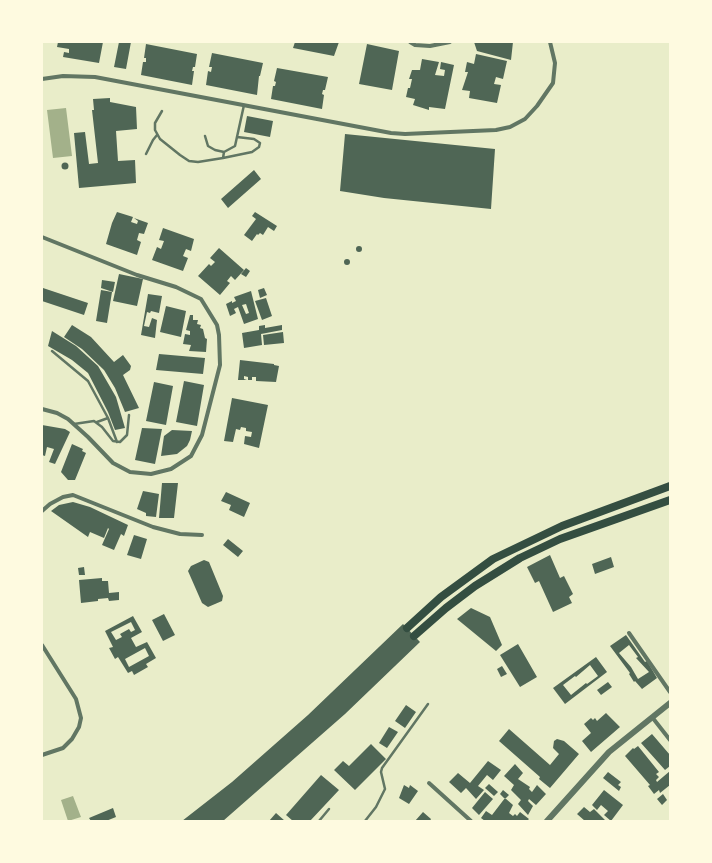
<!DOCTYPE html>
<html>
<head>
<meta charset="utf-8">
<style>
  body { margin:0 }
  #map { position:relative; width:712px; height:863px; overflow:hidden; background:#e9edc9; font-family:Karla,sans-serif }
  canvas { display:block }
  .frame { position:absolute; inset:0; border:43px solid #fefae0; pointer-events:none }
</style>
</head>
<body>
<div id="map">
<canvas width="712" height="863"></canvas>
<div class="frame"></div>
</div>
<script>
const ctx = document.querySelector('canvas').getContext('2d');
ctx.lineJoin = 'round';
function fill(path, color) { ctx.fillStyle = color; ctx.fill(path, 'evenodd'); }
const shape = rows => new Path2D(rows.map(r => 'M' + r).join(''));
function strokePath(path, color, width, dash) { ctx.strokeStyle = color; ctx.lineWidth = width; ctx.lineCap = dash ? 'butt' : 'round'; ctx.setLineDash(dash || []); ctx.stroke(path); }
fill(shape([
  [66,108,72,156,53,158,47,110],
  [73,796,81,817,68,821,61,800]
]), '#a3b18a');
fill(shape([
  [58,42,103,42,99,63,63,57,64,52,69,53,69,49,57,47],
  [119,42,131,42,126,69,114,67],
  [295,42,339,42,334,56,293,48],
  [474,42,513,42,511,60,477,51],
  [146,44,197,54,195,67,193,67,192,71,194,71,192,85,141,75,143,62,146,62,146,58,144,58],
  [367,44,399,51,392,90,359,84],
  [212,53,263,63,260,76,259,76,257,95,206,85,208,71,211,72,212,67,209,67],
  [476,54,507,61,503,79,496,77,494,84,501,85,497,103,469,98,470,91,462,90,468,72,465,72,467,62,474,64],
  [422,59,439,62,435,75,444,76,445,70,440,69,441,62,454,65,445,109,429,107,429,110,413,105,415,99,406,97,408,88,410,88,412,79,409,79,412,70,420,70],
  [277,68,328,77,325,90,323,90,322,94,324,95,322,109,271,99,273,86,275,86,276,82,274,81],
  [110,98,110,102,136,107,137,129,116,131,118,161,135,160,136,183,79,188,74,133,85,132,89,164,98,163,92,110,94,110,93,99],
  [247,116,273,121,270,137,244,132],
  [345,134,495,149,491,209,384,198,340,191],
  '61.5 166a3.5 3.5 0 1 1 7 0a3.5 3.5 0 1 1-7 0Z',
  [254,170,261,179,228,208,221,199],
  [117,212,133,217,131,222,137,224,138,221,134,218,148,223,144,234,139,233,137,240,141,242,137,255,106,244,112,223],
  [255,212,277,226,274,231,268,227,263,235,260,233,258,235,257,234,252,241,244,235,256,219,252,216],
  [163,228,194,239,191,251,186,249,183,256,188,258,183,271,152,260,157,247,161,249,164,241,159,240],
  '356 249a3 3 0 1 1 6 0a3 3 0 1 1-6 0Z',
  [219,248,244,270,235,280,231,276,227,281,230,283,220,295,198,276,209,264,211,266,215,262,210,258],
  '344 262a3 3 0 1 1 6 0a3 3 0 1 1-6 0Z',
  [246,268,250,271,246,277,241,274],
  [119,274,143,279,137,306,113,301],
  [102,280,115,282,113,292,101,288],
  [43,288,88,303,84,315,42,301],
  [264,288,267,295,260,298,258,290],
  [101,290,112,292,107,323,96,321],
  [251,291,258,319,244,324,238,307,234,309,236,313,230,316,226,304,232,301,232,303,236,301,234,297],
  [246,304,249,313,246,314,242,305],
  [148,294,162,296,159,313,151,311,150,313,147,312,144,326,149,327,152,318,157,320,155,338,141,335],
  [266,298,272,316,262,320,255,301],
  [166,306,186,311,181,337,160,332],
  [190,315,193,315,193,320,198,320,197,324,201,325,200,328,203,329,205,338,207,339,206,352,189,351,191,345,183,344,185,334,190,335,190,331,186,330],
  [72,325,91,337,114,362,123,355,131,366,130,370,123,375,139,408,125,412,115,388,104,370,82,349,64,337],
  [265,325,265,328,282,325,282,330,261,334,262,345,244,348,242,333,259,330,259,326],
  [52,331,76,346,98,366,116,397,125,428,115,430,108,412,88,373,72,360,48,346],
  [283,332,284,343,264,345,263,335],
  [159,354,205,358,203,374,156,370],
  [240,360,274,364,274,365,279,366,276,382,256,381,256,377,252,377,252,380,248,380,248,377,244,376,244,379,247,380,238,380],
  [184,381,204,385,197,426,176,422],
  [154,382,173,386,166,425,146,421],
  [232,398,268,405,259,448,244,444,245,436,251,437,252,432,246,431,246,428,241,427,240,430,236,429,233,442,224,441],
  [42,425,65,429,70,432,55,464,49,462,54,449,47,447,45,456,42,455],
  [142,428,162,429,155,464,135,460],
  [172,430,192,431,190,440,187,446,177,454,161,456,164,436],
  [72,444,83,449,82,451,86,453,75,480,68,480,61,472],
  [162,483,178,483,174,518,159,518],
  [143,491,159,494,156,517,146,516,146,513,137,509],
  [226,492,250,503,244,517,229,510,231,505,221,501],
  [73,502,90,507,128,525,124,536,121,534,114,550,102,545,109,529,108,528,104,538,90,532,88,537,51,511,59,505],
  [134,535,147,539,141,559,127,555],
  [228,539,243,551,238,557,223,545],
  [550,555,560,578,564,576,573,594,569,597,572,603,553,612,539,581,535,583,527,567],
  [611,557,614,567,595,574,592,564],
  [204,560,209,562,223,596,222,601,208,607,202,603,188,571,191,566],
  [84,567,85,575,79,575,78,568],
  [102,578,102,581,108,581,109,593,119,592,119,600,109,601,108,598,98,599,98,601,81,603,79,580],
  [471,608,490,617,502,645,496,651,457,619],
  [164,614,175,635,163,641,152,620],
  [133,616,142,632,131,638,136,647,147,642,156,658,146,664,148,667,134,675,132,671,128,673,118,657,115,659,109,648,113,647,105,631],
  [131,622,135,630,131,632,129,629,120,634,122,637,116,640,111,632],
  [145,648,149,656,129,667,125,659],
  [403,624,420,642,345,714,223,821,182,821,232,782,308,715],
  [626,635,645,662,647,661,657,678,642,689,635,681,634,682,629,674,630,673,610,646],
  [629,645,638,657,636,658,649,672,638,679,631,667,619,653],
  [518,644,537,677,520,687,500,655],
  [596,657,607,672,565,704,553,688],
  [590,665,598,676,587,684,586,683,571,695,563,685,575,676,576,677],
  [502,666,507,674,501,677,497,669],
  [608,682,612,687,601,695,597,690],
  [406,705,416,712,405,728,395,721],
  [606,713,620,727,591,752,582,741,591,733,584,724,591,718,593,720,595,718,597,721],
  [389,727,398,732,387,748,379,743],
  [509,729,550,765,559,754,553,748,554,741,557,739,564,741,579,754,550,788,539,779,540,777,499,741],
  [652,734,670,755,670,766,665,770,641,743],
  [371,744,386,759,355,790,334,770,343,761,349,766],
  [638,746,659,772,656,774,659,777,656,780,657,782,670,771,670,785,660,793,659,790,654,794,648,786,650,785,625,756,633,748,634,749],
  [488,761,501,770,493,780,487,775,478,786,484,790,476,799,466,788,461,793,449,782,458,773,470,783],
  [515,764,523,773,518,779,530,787,529,789,532,792,537,785,546,794,536,805,529,799,528,801,533,806,528,815,518,804,521,800,511,790,514,785,504,776],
  [608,772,621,782,618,785,621,787,619,791,603,778],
  [321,775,339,790,310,821,293,821,286,815],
  [489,784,498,792,494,796,485,788],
  [404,785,409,788,410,785,418,791,409,804,399,798],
  [503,790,509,795,505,799,500,794],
  [604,790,623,805,611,821,604,815,608,811,601,805,597,810,592,805],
  [485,792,493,799,479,815,472,808],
  [663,794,667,800,662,805,657,799],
  [505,798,513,805,509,813,513,816,515,814,517,816,520,812,529,819,527,821,485,821,481,818,486,811,492,815],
  [584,807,590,812,594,809,605,820,585,821,577,814],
  [113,808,116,817,106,821,91,821,89,818],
  [423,812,431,819,430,821,415,821],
  [276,813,285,821,269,821]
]), '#4f6655');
strokePath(shape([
  [162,111,155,123,155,130,160,139,180,155,189,161,198,162,223,158,224,152],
  [205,136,208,146,215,150,224,152,235,146,244,105],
  [146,154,153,140,157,135],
  [223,158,252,152,259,147,260,143,254,139,237,137],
  [52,351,88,381,108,418,117,442],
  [97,422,108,418],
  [74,424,94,421,102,427,113,441,120,442,127,435,129,415],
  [319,821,329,809],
  [365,821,376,807,385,789,381,772,382,768,428,704]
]), '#617663', 2.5);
strokePath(shape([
  [410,42,415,45,430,46,450,42],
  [42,79,63,76,95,77,391,133,405,134,496,130,510,127,525,119,537,106,553,83,555,63,550,42],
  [42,237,137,275,176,287,201,299,217,325,219,335,220,365,202,435,191,456,171,469,151,474,130,472,113,463,88,437,68,419,57,413,42,409],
  [42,511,50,504,63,497,73,495,153,527,180,534,202,535],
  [629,633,670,692],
  [42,645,76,699,81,718,79,727,72,739,63,748,42,755],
  [652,717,670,740],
  [429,783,471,821]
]), '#617663', 4);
strokePath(shape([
  [547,821,609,752,670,703]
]), '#617663', 6);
strokePath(shape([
  [407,628,441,597,493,559,562,526,670,486],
  [414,636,446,608,475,586,520,558,560,539,670,500]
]), '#344e41', 8);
</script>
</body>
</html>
